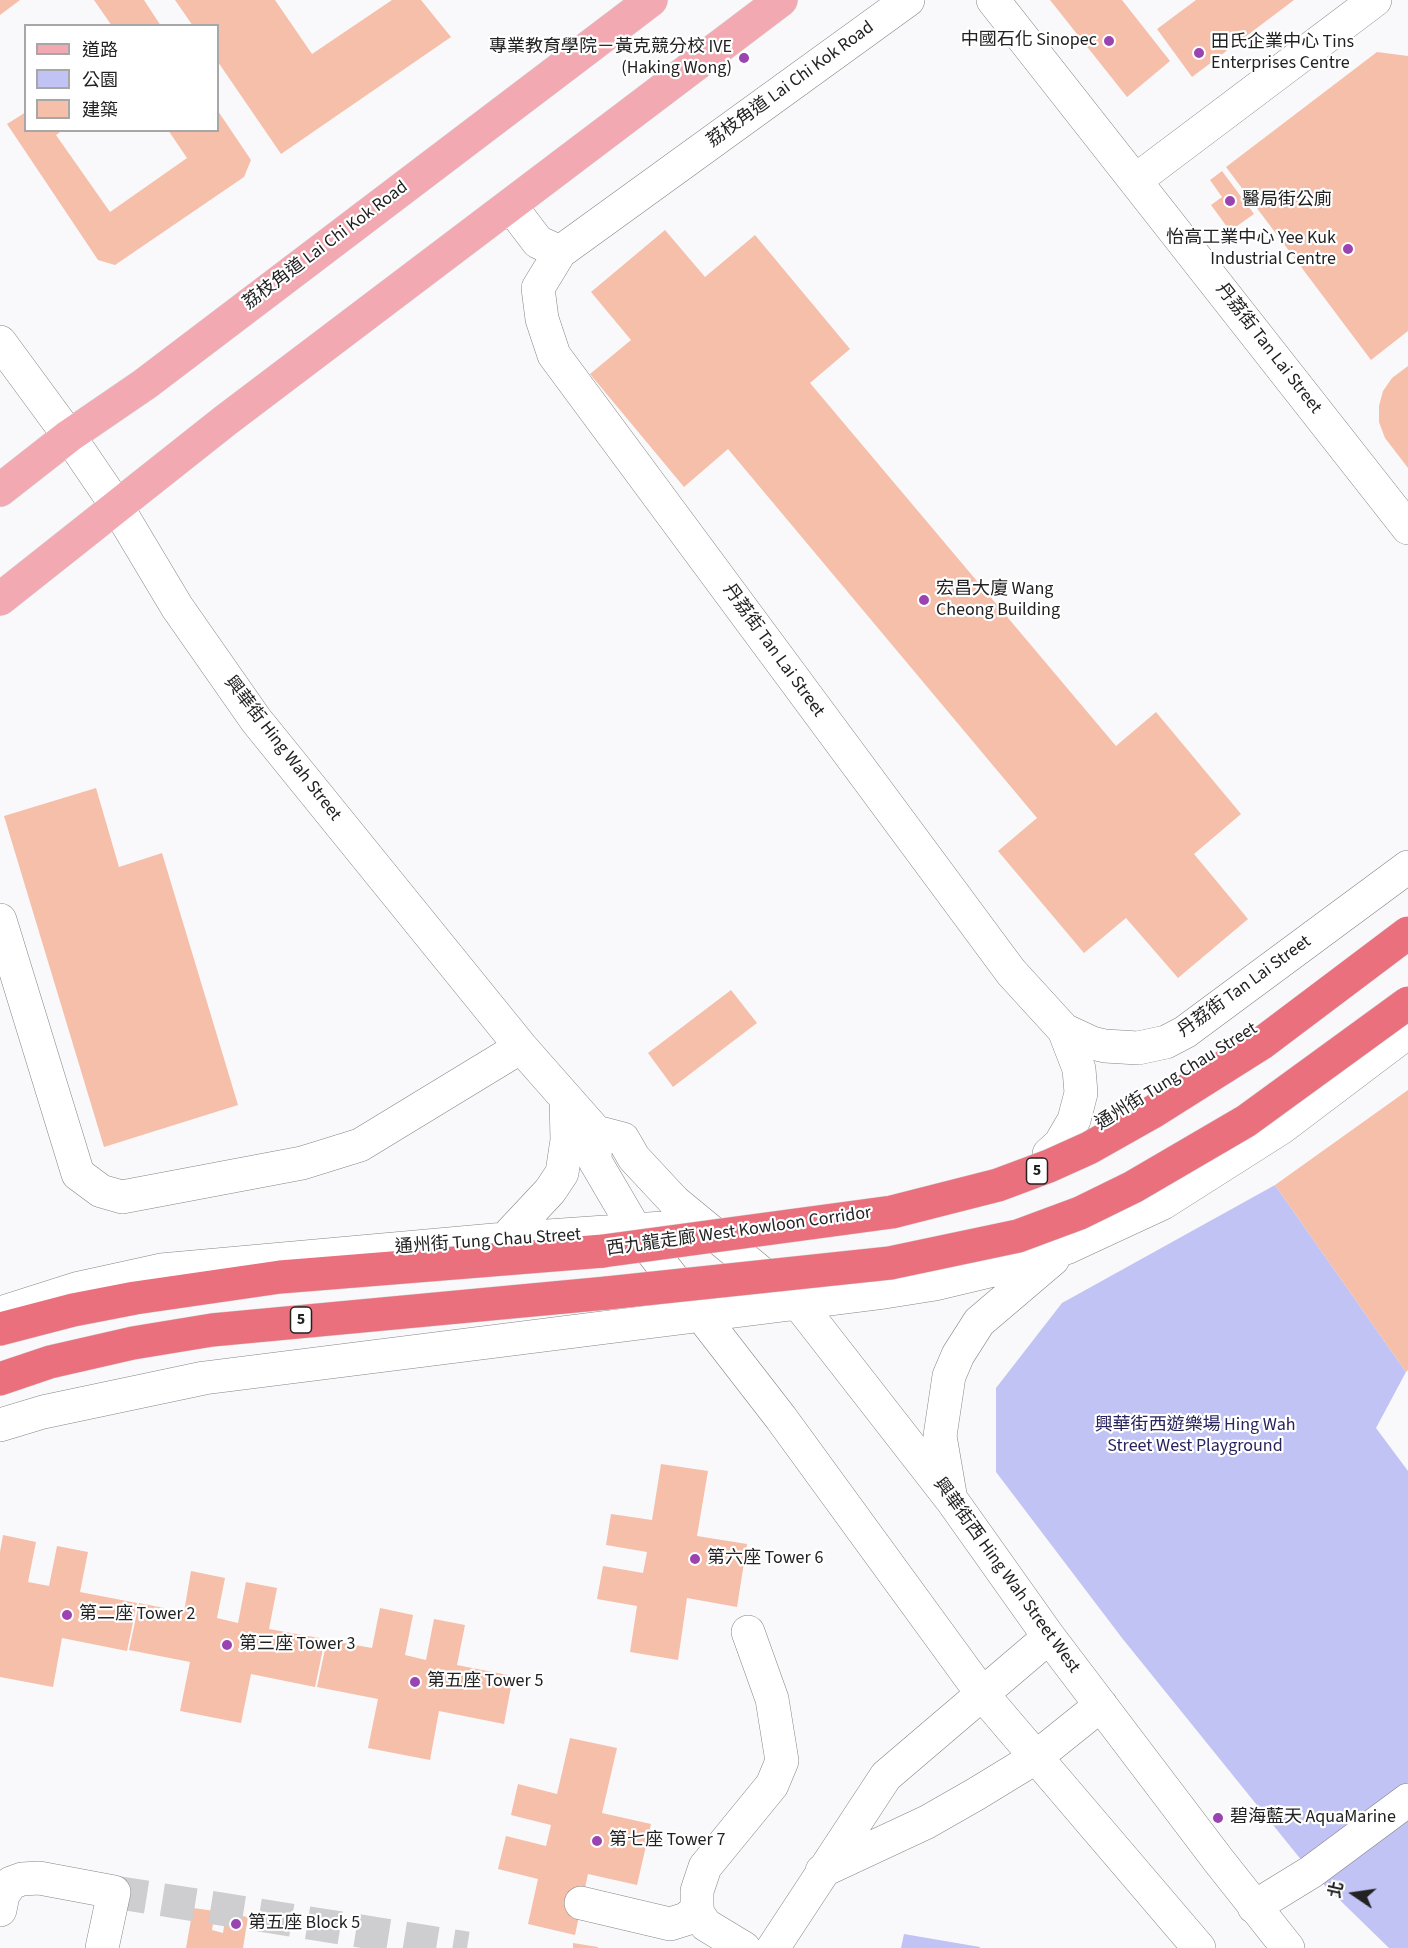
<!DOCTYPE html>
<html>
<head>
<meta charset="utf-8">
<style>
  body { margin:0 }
  #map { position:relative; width:1408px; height:1948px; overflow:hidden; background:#f9f9fb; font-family:"Source Sans 3","Noto Sans TC",sans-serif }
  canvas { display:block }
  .legend { position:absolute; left:24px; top:24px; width:195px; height:108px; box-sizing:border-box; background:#fff; border:2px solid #a7a7a7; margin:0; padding:8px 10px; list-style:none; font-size:18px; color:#222 }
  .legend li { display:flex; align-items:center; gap:12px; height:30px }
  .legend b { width:30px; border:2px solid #a7a7a7 }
  .north { position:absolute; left:1324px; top:1864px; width:60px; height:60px; -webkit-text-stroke:4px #fff; paint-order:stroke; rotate:283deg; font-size:16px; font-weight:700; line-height:24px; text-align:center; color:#222 }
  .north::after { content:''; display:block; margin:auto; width:21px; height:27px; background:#222; clip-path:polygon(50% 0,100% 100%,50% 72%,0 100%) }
</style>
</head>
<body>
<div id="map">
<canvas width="1408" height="1948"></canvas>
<ul class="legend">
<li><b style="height:8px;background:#f3a9b1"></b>道路</li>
<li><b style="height:16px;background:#c1c3f4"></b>公園</li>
<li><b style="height:16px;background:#f5bfaa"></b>建築</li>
</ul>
<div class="north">北</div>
</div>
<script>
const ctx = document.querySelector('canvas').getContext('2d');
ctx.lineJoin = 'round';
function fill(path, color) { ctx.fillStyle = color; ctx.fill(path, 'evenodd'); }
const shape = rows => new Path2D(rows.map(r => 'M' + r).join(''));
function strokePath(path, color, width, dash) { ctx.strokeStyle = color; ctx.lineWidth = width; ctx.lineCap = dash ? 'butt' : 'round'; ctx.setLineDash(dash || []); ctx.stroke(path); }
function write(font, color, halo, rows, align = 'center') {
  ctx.font = font + ' "Source Sans 3","Noto Sans TC",sans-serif'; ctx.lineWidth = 4.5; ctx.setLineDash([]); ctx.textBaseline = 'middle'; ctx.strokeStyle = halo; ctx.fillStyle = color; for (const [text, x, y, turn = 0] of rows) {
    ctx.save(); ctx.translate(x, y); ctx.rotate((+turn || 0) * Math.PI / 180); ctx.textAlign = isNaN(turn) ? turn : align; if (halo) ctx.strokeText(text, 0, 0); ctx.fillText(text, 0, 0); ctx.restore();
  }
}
fill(shape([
  [1275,1185,1406,1372,1376,1428,1408,1471,1408,1948,1389,1948,1311,1872,1122,1638,996,1472,996,1388,1062,1303],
  [904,1934,980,1947,980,1948,901,1948]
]), '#c1c3f4');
fill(shape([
  [0,0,20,0,0,15],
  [94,0,144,0,161,26,112,26],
  [175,0,275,0,312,54,392,0,421,0,451,37,281,154,218,62,218,26,193,26],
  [1050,0,1122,0,1170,61,1127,97],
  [1196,0,1294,0,1192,77,1157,29],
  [1377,52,1408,56,1408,331,1371,360,1226,167],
  [218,111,251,160,244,177,115,265,98,260,7,124,26,112,26,130,63,130,56,135,110,212,187,158,168,130,218,130],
  [1222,171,1254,214,1230,231,1211,205,1222,197,1210,180],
  [665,230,705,277,755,235,850,349,810,383,1116,746,1156,712,1241,814,1194,854,1248,919,1178,978,1126,918,1084,953,998,851,1037,818,728,449,684,487,590,374,631,340,591,292],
  [1408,366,1408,468,1385,438,1379,422,1379,406,1383,391,1392,378],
  [96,788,119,867,162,853,238,1105,104,1147,4,816],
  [731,990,757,1023,673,1087,648,1053],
  [1408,1090,1408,1370,1406,1372,1275,1185],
  [661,1464,708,1471,697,1536,747,1544,737,1607,687,1598,678,1660,630,1652,637,1606,597,1599,603,1566,643,1573,647,1552,606,1545,611,1514,652,1520],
  [3,1535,36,1542,28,1582,49,1586,57,1546,88,1552,80,1592,137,1603,127,1651,62,1638,53,1687,0,1677,0,1552],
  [191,1571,225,1578,217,1618,238,1623,246,1582,277,1588,269,1629,325,1639,315,1687,251,1674,241,1723,180,1711,190,1662,129,1650,139,1603,184,1612],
  [380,1608,413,1615,405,1655,426,1660,434,1619,465,1625,457,1665,513,1676,504,1724,439,1711,430,1760,368,1748,378,1699,317,1687,327,1640,372,1648],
  [570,1738,617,1748,602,1813,651,1824,637,1885,588,1874,575,1935,528,1924,538,1879,498,1869,506,1836,546,1846,551,1825,511,1815,518,1784,557,1794],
  [193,1908,215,1911,212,1930,223,1933,226,1913,248,1917,243,1948,186,1948],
  [573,1943,598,1947,598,1948,573,1948]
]), '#f5bfaa');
strokePath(shape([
  [114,1892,467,1948]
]), '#ceced0', 33, [33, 16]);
const minor = shape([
  [908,0,560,252,538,288,542,319,554,355,1011,972,1064,1030,1079,1069,1081,1093,1074,1120,1060,1144,1049,1154],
  [993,0,1408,528],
  [1136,180,1375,0],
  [503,212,516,213,538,242,560,252],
  [0,342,69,436,116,505,177,607,256,720,521,1047,596,1132,623,1139,634,1158,675,1202,799,1304,951,1499,1049,1637,1219,1861,1288,1948],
  [0,920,78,1174,101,1191,122,1197,302,1163,360,1145,521,1047],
  [1064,1030,1092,1043,1105,1046,1138,1048,1166,1042,1185,1032,1408,867],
  [596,1132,595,1161,636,1231,781,1418,983,1695,1199,1948],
  [505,1239,550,1191,562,1173,567,1140,566,1098],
  [0,1313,79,1288,161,1270,505,1239,663,1228],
  [0,1425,43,1412,204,1378,878,1293,935,1284,1019,1264,1066,1248,1163,1203,1281,1128,1408,1032],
  [950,1494,940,1436,949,1376,958,1355,979,1322,1053,1259],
  [822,1871,927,1822,976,1794,1035,1758,1101,1705],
  [581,1903,670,1924,686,1919,697,1910],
  [1254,1907,1311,1872,1408,1800],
  [0,1910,3,1895,11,1883,22,1879,39,1878,114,1892,102,1948],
  [744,1948,706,1925,698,1914,697,1906,697,1891,705,1867,772,1785,782,1761,772,1699,748,1632],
  [773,1948,886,1776,1049,1637]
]);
const major = shape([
  [0,490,69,436,145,384,651,0],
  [0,599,226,420,781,0]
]);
const highway = shape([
  [0,1329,73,1310,135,1298,280,1277,603,1251],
  [0,1379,50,1362,133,1343,212,1330,607,1293]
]);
strokePath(minor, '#858587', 34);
strokePath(major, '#d7d7d7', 34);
strokePath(highway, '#d7d7d7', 34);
strokePath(minor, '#fff', 33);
strokePath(major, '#f3a9b1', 33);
strokePath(highway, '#eb707d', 33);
const highwayBridge = shape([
  [603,1251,892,1212,998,1185,1049,1166,1089,1148,1151,1113,1262,1043,1408,933],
  [607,1293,890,1263,1018,1236,1080,1213,1133,1187,1246,1121,1408,1003]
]);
strokePath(highwayBridge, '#d7d7d7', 34, []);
strokePath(highwayBridge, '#eb707d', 33);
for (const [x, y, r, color] of [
  [1109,41,6,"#9a44b2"],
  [1199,53,6,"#9a44b2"],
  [744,58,6,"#9a44b2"],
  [1230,201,6,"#9a44b2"],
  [1348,249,6,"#9a44b2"],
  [924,600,6,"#9a44b2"],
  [695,1559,6,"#9a44b2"],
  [67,1615,6,"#9a44b2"],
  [227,1645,6,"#9a44b2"],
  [415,1682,6,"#9a44b2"],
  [1218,1818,6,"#9a44b2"],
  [597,1841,6,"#9a44b2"],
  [236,1924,6,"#9a44b2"]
]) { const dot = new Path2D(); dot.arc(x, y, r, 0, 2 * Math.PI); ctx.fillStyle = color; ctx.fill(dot); strokePath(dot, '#fff', 2); }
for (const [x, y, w] of [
  [1037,1171,21],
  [301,1320,21]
]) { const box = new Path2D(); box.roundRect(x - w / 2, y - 13, w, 26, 4.5); ctx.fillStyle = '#fff'; ctx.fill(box); strokePath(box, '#222', 1.5); }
write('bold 16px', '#222', null, [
  ["5",1037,1171],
  ["5",301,1320]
]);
write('18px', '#222', '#fff', [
  ["中國石化 Sinopec",1097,41,"right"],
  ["田氏企業中心 Tins",1211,43],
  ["Enterprises Centre",1211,64],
  ["專業教育學院－黃克競分校 IVE",732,48,"right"],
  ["(Haking Wong)",732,69,"right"],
  ["醫局街公廁",1242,201],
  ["怡高工業中心 Yee Kuk",1336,239,"right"],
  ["Industrial Centre",1336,260,"right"],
  ["宏昌大廈 Wang",936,590],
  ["Cheong Building",936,611],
  ["第六座 Tower 6",707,1559],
  ["第二座 Tower 2",79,1615],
  ["第三座 Tower 3",239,1645],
  ["第五座 Tower 5",427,1682],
  ["碧海藍天 AquaMarine",1230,1818],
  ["第七座 Tower 7",609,1841],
  ["第五座 Block 5",248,1924]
], 'left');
write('18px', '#222', '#fff', [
  ["荔枝角道 Lai Chi Kok Road",791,85,-36],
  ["荔枝角道 Lai Chi Kok Road",326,246,-37],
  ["丹荔街 Tan Lai Street",1268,349,52],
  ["丹荔街 Tan Lai Street",773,651,54],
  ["興華街 Hing Wah Street",282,749,52],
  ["丹荔街 Tan Lai Street",1245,987,-36],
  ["通州街 Tung Chau Street",1177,1077,-32],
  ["西九龍走廊 West Kowloon Corridor",739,1232,-8],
  ["通州街 Tung Chau Street",488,1242,-4],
  ["興華街西 Hing Wah Street West",1006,1576,54]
]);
write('18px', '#28235c', '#fff', [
  ["興華街西遊樂場 Hing Wah",1195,1426],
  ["Street West Playground",1195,1447]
]);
</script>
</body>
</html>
